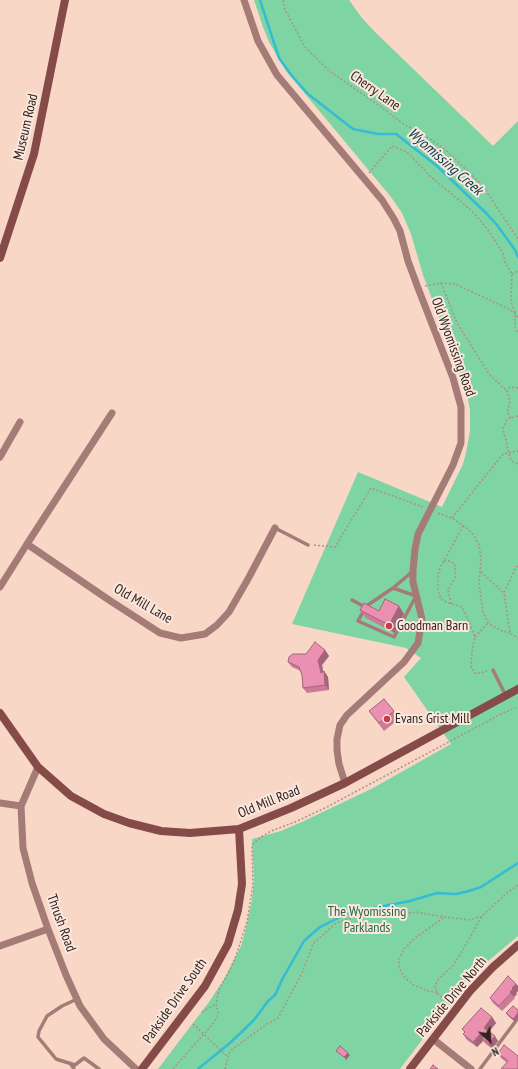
<!DOCTYPE html>
<html>
<head>
<meta charset="utf-8">
<style>
  body { margin:0 }
  #map { position:relative; width:518px; height:1069px; overflow:hidden; background:#f8d7c7; font-family:"PT Sans Narrow",sans-serif }
  canvas { display:block }
  .north { position:absolute; left:470px; top:1021px; width:40px; height:40px; -webkit-text-stroke:3px #fbe7de; paint-order:stroke; rotate:154deg; font-size:11px; font-weight:700; line-height:16px; text-align:center; color:#30241e }
  .north::after { content:''; display:block; margin:auto; width:14px; height:18px; background:#30241e; clip-path:polygon(50% 0,100% 100%,50% 72%,0 100%) }
</style>
</head>
<body>
<div id="map">
<canvas width="518" height="1069"></canvas>
<div class="north">N</div>
</div>
<script>
const ctx = document.querySelector('canvas').getContext('2d');
ctx.lineJoin = 'round';
function fill(path, color) { ctx.fillStyle = color; ctx.fill(path, 'evenodd'); }
const shape = rows => new Path2D(rows.map(r => 'M' + r).join(''));
function strokePath(path, color, width, dash) { ctx.strokeStyle = color; ctx.lineWidth = width; ctx.lineCap = dash ? 'butt' : 'round'; ctx.setLineDash(dash || []); ctx.stroke(path); }
function write(font, color, halo, rows, align = 'center') {
  ctx.font = font + ' "PT Sans Narrow",sans-serif'; ctx.lineWidth = 4; ctx.setLineDash([]); ctx.textBaseline = 'middle'; ctx.strokeStyle = halo; ctx.fillStyle = color; for (const [text, x, y, turn = 0] of rows) {
    ctx.save(); ctx.translate(x, y); ctx.rotate((+turn || 0) * Math.PI / 180); ctx.textAlign = isNaN(turn) ? turn : align; if (halo) ctx.strokeText(text, 0, 0); ctx.fillText(text, 0, 0); ctx.restore();
  }
}
fill(shape([
  [254,0,349,0,362,18,375,32,493,146,518,121,518,936,481,967,465,983,400,1069,158,1069,209,1002,223,981,241,946,245,932,252,900,254,879,252,839,281,831,304,821,373,788,451,744,404,677,421,658,406,648,292,624,358,472,442,507,463,464,466,453,470,431,470,410,466,389,423,275,411,234,402,213,391,197,286,71,269,42,263,27]
]), '#7ed4a2');
strokePath(shape([
  [260,0,279,58,292,76,308,94,353,129,378,134,396,134,414,148,437,166,486,213,497,225,515,250,518,257],
  [198,1069,230,1043,254,1020,268,1001,275,995,283,978,304,941,320,927,348,913,410,901,437,893,456,894,469,891,481,887,518,863]
]), '#35bbd6', 2.5);
strokePath(shape([
  [283,0,285,10,305,47,328,70,381,107,402,123,430,139,447,151,482,185,518,239],
  [369,173,392,146,407,152,431,177,472,211,488,230,503,253,505,262,512,274,511,301,515,313,515,327,518,333],
  [512,274,518,271],
  [441,283,457,323,489,374,507,391],
  [425,286,441,283,455,284,507,308,515,313,518,318],
  [518,416,507,419,503,429,511,461,518,464],
  [511,418,507,412,510,402,507,391,510,387,518,388],
  [438,513,452,518,468,529,475,537,479,545,481,559,479,584,483,612,488,623,500,630,510,633],
  [452,518,503,454,518,451],
  [463,526,440,568,438,575,438,591,441,599,446,602,462,607,469,622,475,637,472,651,471,668,476,674,487,671],
  [314,545,335,547,371,488,423,507],
  [444,561,450,561,455,564,455,578,448,590,451,604],
  [518,566,515,569,504,593,510,633,518,638],
  [481,572,504,593],
  [475,637,488,623],
  [437,993,429,991,415,986,405,978,399,968,399,959,404,949,415,938,443,918],
  [451,1005,437,993,435,987,437,981,453,965,460,955,482,916],
  [202,1012,216,1004],
  [193,1024,228,1057],
  [173,1069,212,1025,217,1018,218,1012,216,1004,219,989,229,972,236,956,247,922,253,885,252,845,261,837,271,831,295,822,327,807,503,713,518,707],
  [225,1069,230,1051,267,1024,278,1018,302,973,313,944,336,923,359,916,396,915,416,912,444,917,470,920,482,916,507,893,518,885]
]), '#ab9286', 1.5, [2, 2]);
strokePath(shape([
  [275,528,308,545],
  [393,588,412,572],
  [352,600,365,607,393,588,416,596,394,637,358,621,364,610],
  [493,670,506,696],
  [77,999,62,1006,47,1016,39,1031,38,1037,56,1059,75,1065,84,1058,99,1069],
  [70,1063,74,1069],
  [480,1069,518,1018]
]), '#a57b78', 3.5);
strokePath(shape([
  [244,0,258,41,277,75,382,200,394,219,400,231,408,261,418,288,453,378,461,407,461,443,453,465,418,534,415,549,413,571,413,582,422,619,418,643,404,662,347,715,340,725,337,739,337,750,339,764,345,783],
  [0,457,20,422],
  [27,544,112,413],
  [0,587,27,544,109,600,160,633,181,638,205,634,217,625,229,612,248,579,275,528],
  [38,767,21,806,23,848,32,883,48,929,66,975,80,1006,104,1039,136,1069],
  [0,803,21,806],
  [0,946,48,929],
  [433,1039,471,1069]
]), '#a57b78', 7);
strokePath(shape([
  [0,258,34,154,65,0],
  [0,713,38,767,71,796,104,814,129,823,161,831,190,833,239,829,291,808,345,783,518,689],
  [142,1069,205,986,228,944,238,910,242,884,239,829],
  [410,1069,470,991,493,967,518,945]
]), '#854b48', 8);
fill(shape([
  [360,610,404,614,394,633,366,618],
  [325,650,329,656,322,665,323,672,324,671,328,677,329,690,307,693,303,688,302,675,301,671,292,667,288,662,306,654],
  [369,711,394,711,399,719,384,731],
  [516,984,518,986,518,991,516,993,517,994,514,997,515,998,502,1011,493,1003,490,998],
  [513,1006,515,1022,508,1016,506,1013],
  [492,1017,496,1023,489,1032,498,1041,492,1049,486,1044,483,1041,477,1047,467,1040,463,1034,465,1033,462,1029],
  [498,1053,518,1056,506,1062,501,1058]
]), '#ca7c97');
fill(shape([
  [399,606,404,614,394,633,389,625],
  [325,650,329,656,322,665,324,676,324,671,328,677,329,690,325,685,318,660],
  [516,984,518,986,518,991,516,993,517,994,514,997,510,992,512,988],
  [518,1013,518,1018,515,1022,513,1019],
  [492,1017,496,1023,487,1034,484,1028],
  [481,1033,485,1039,482,1038,483,1041,477,1047,473,1042],
  [495,1036,498,1041,492,1049,489,1044],
  [348,1053,350,1055,346,1060,344,1057]
]), '#a4657b');
const building = shape([
  [385,599,399,606,389,625,360,610,364,603,379,611,385,599],
  [315,642,325,650,318,660,321,673,324,671,325,685,303,688,302,675,299,667,288,662,289,657,293,654,306,654,315,642],
  [384,699,394,711,379,723,369,711,384,699],
  [508,976,516,984,512,988,513,989,510,992,511,993,499,1006,490,998,508,976],
  [513,1006,518,1010,518,1013,513,1019,506,1013,513,1006],
  [481,1008,492,1017,484,1028,495,1036,489,1044,482,1038,484,1036,481,1033,473,1042,463,1034,465,1032,462,1029,481,1008],
  [504,1045,518,1056,518,1069,501,1069,508,1061,498,1053,504,1045],
  [340,1046,348,1053,344,1057,336,1051,340,1046],
  [433,1065,438,1069,430,1069,433,1065]
]);
fill(building, '#eb90b0');
strokePath(building, '#a4657b', 1);
for (const [x, y, r, color] of [
  [389,626,4,"#ca3a49"],
  [387,719,4,"#ca3a49"]
]) { const dot = new Path2D(); dot.arc(x, y, r, 0, 2 * Math.PI); ctx.fillStyle = color; ctx.fill(dot); strokePath(dot, '#fbe7de', 1.5); }
write('14px', '#30241e', '#fbe7de', [
  ["Cherry Lane",375,91,35],
  ["Museum Road",26,127,-77],
  ["Old Wyomissing Road",453,347,70],
  ["Old Mill Lane",143,604,30],
  ["Old Mill Road",269,802,-22],
  ["Thrush Road",61,923,70],
  ["Parkside Drive North",452,997,-50],
  ["Parkside Drive South",175,1001,-55]
]);
write('14px', '#30241e', '#fbe7de', [
  ["Goodman Barn",397,626],
  ["Evans Grist Mill",395,719]
], 'left');
write('14px', '#236643', '#fbe7de', [
  ["The Wyomissing",367,912],
  ["Parklands",367,928]
]);
write('italic 15px', '#013e4a', '#fbe7de', [
  ["Wyomissing Creek",445,162,41]
]);
</script>
</body>
</html>
